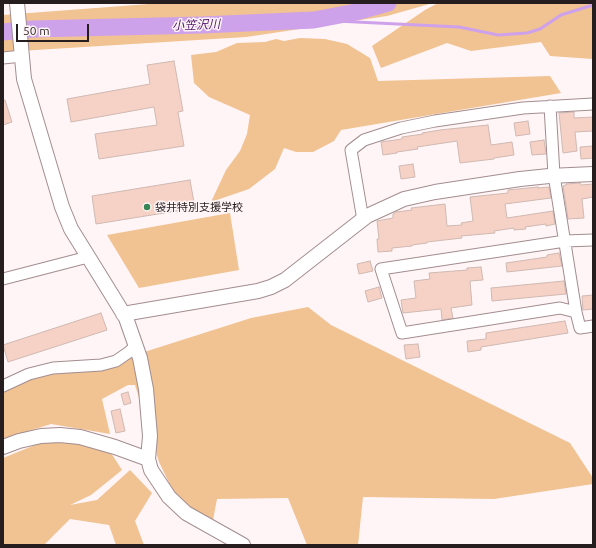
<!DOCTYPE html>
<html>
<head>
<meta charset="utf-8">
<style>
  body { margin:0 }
  #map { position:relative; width:596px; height:548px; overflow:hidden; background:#fff5f6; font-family:Ubuntu,sans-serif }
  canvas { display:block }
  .frame { position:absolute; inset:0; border:4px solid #261d1f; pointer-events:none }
  .scale { position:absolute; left:16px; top:24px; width:73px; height:18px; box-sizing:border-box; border:2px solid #261d1f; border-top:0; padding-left:5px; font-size:12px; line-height:14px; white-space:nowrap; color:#261d1f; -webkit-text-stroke:3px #fff5f6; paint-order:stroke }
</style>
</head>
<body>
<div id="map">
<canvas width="596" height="548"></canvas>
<div class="frame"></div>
<div class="scale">50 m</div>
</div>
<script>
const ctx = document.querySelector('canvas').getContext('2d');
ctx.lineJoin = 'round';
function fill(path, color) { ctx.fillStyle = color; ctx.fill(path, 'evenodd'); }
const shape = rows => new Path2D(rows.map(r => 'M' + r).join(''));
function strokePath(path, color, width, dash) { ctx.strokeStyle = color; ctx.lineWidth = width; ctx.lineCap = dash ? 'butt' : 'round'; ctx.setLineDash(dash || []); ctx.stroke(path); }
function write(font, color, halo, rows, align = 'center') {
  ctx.font = font + ' Ubuntu,"Noto Sans JP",sans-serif'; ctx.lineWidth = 3; ctx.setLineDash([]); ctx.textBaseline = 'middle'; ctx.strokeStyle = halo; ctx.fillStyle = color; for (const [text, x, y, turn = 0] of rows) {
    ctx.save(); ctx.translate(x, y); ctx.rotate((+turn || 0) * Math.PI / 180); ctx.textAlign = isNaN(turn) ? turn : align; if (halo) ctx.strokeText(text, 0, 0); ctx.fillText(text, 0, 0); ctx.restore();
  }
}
fill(shape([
  [162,3,433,3,387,16,246,37,3,52,3,15],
  [438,3,593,3,593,59,550,56,541,42,471,51,447,43,381,68,372,46,425,10],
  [300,38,325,39,347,44,370,58,378,81,550,76,561,93,341,130,334,141,313,152,296,152,284,148,275,169,249,189,211,202,226,170,240,151,247,134,250,115,209,97,194,83,191,55,216,52,237,43,265,42,276,39,284,41],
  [230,213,239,270,139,288,107,235],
  [308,307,331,325,570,443,593,478,593,484,494,499,363,497,358,545,307,545,288,498,217,499,213,520,188,507,172,489,159,462,135,385,128,385,102,399,110,434,51,424,3,439,3,388,34,373,116,361,251,318],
  [50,439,84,443,111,453,122,470,91,495,70,505,97,500,130,470,152,493,135,521,144,545,116,545,109,525,70,519,44,545,3,545,3,458]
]), '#f1c292');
strokePath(shape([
  [315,20,459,27,498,35,527,33,540,29,561,15,593,5]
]), '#cea1eb', 3);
strokePath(shape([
  [3,32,32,29,202,25,314,20,356,12,388,3]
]), '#cea1eb', 17);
const building = shape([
  [174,61,183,111,178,112,184,146,99,159,95,134,157,125,154,107,71,122,67,99,150,84,147,65,174,61],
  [3,100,5,100,12,122,3,125,3,100],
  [574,112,574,118,593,117,593,131,575,132,577,151,563,153,559,113,574,112],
  [528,121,530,134,516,136,514,123,528,121],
  [488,125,491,145,512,142,514,155,494,158,494,159,460,163,457,141,417,147,418,149,397,152,397,153,383,155,381,142,402,139,402,137,423,134,422,133,440,130,488,125],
  [544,140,546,154,532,155,530,142,544,140],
  [593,146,593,158,581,159,580,147,593,146],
  [413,164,415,177,401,179,399,166,413,164],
  [190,180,195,208,96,224,92,196,190,180],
  [580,183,581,185,593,184,593,197,582,199,584,218,568,219,563,186,566,185,566,184,580,183],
  [538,187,538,188,549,187,551,198,505,204,507,218,553,211,555,224,546,226,546,224,525,227,526,229,514,230,514,228,494,231,495,233,461,236,462,238,427,242,427,243,412,245,412,246,392,248,392,251,378,252,377,239,379,239,377,221,393,218,393,214,396,212,412,210,411,208,445,204,447,226,462,225,461,223,473,221,470,197,508,193,508,190,538,187],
  [559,253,562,266,507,272,506,263,547,257,547,255,559,253],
  [370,261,373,271,359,274,357,264,370,261],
  [481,267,483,280,470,281,472,305,451,308,453,318,442,320,441,309,403,313,401,300,416,298,414,281,430,279,429,273,467,270,467,268,481,267],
  [564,281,566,294,492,301,491,288,564,281],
  [379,287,382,298,368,302,365,291,379,287],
  [593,295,593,309,583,310,582,296,593,295],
  [101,313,107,330,8,362,3,345,101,313],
  [565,321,568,333,481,347,481,350,468,352,467,341,486,339,486,333,565,321],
  [418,344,420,357,406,359,404,345,418,344],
  [128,392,131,403,124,405,121,394,128,392],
  [120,409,125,431,116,433,111,411,120,409]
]);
fill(building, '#f6d1c5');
strokePath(building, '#cfb9b2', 1);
const minor = shape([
  [3,58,22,56],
  [550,106,554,175,576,312,580,328,593,326],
  [363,220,351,150,364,140,401,128,435,121,523,108,593,104],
  [3,279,88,257],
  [576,312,560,308,402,333,381,269,565,241,593,240],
  [3,386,29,374,53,368,101,365,116,361,129,352,136,346]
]);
const tertiary = shape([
  [17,3,24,79,62,207,71,229,102,279,126,318,140,358,146,389,150,436,148,459],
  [123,314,258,291,271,287,285,280,367,216,404,199,435,192,520,179,549,176,593,174],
  [3,447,19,441,41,436,60,435,80,437,115,447,148,459,151,470,169,497,186,513,243,545]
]);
strokePath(minor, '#a38d90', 13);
strokePath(tertiary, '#a38d90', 16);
strokePath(minor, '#fff', 11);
strokePath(tertiary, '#fff', 14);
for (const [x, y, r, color] of [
  [147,207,4,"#398655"]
]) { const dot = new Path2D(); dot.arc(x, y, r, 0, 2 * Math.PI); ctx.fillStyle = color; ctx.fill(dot); strokePath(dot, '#fff5f6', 1.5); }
write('11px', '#261d1f', '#fff5f6', [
  ["袋井特別支援学校",155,207]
], 'left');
write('italic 12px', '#4e146b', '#fff5f6', [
  ["小笠沢川",196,25,-2]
]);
</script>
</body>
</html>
